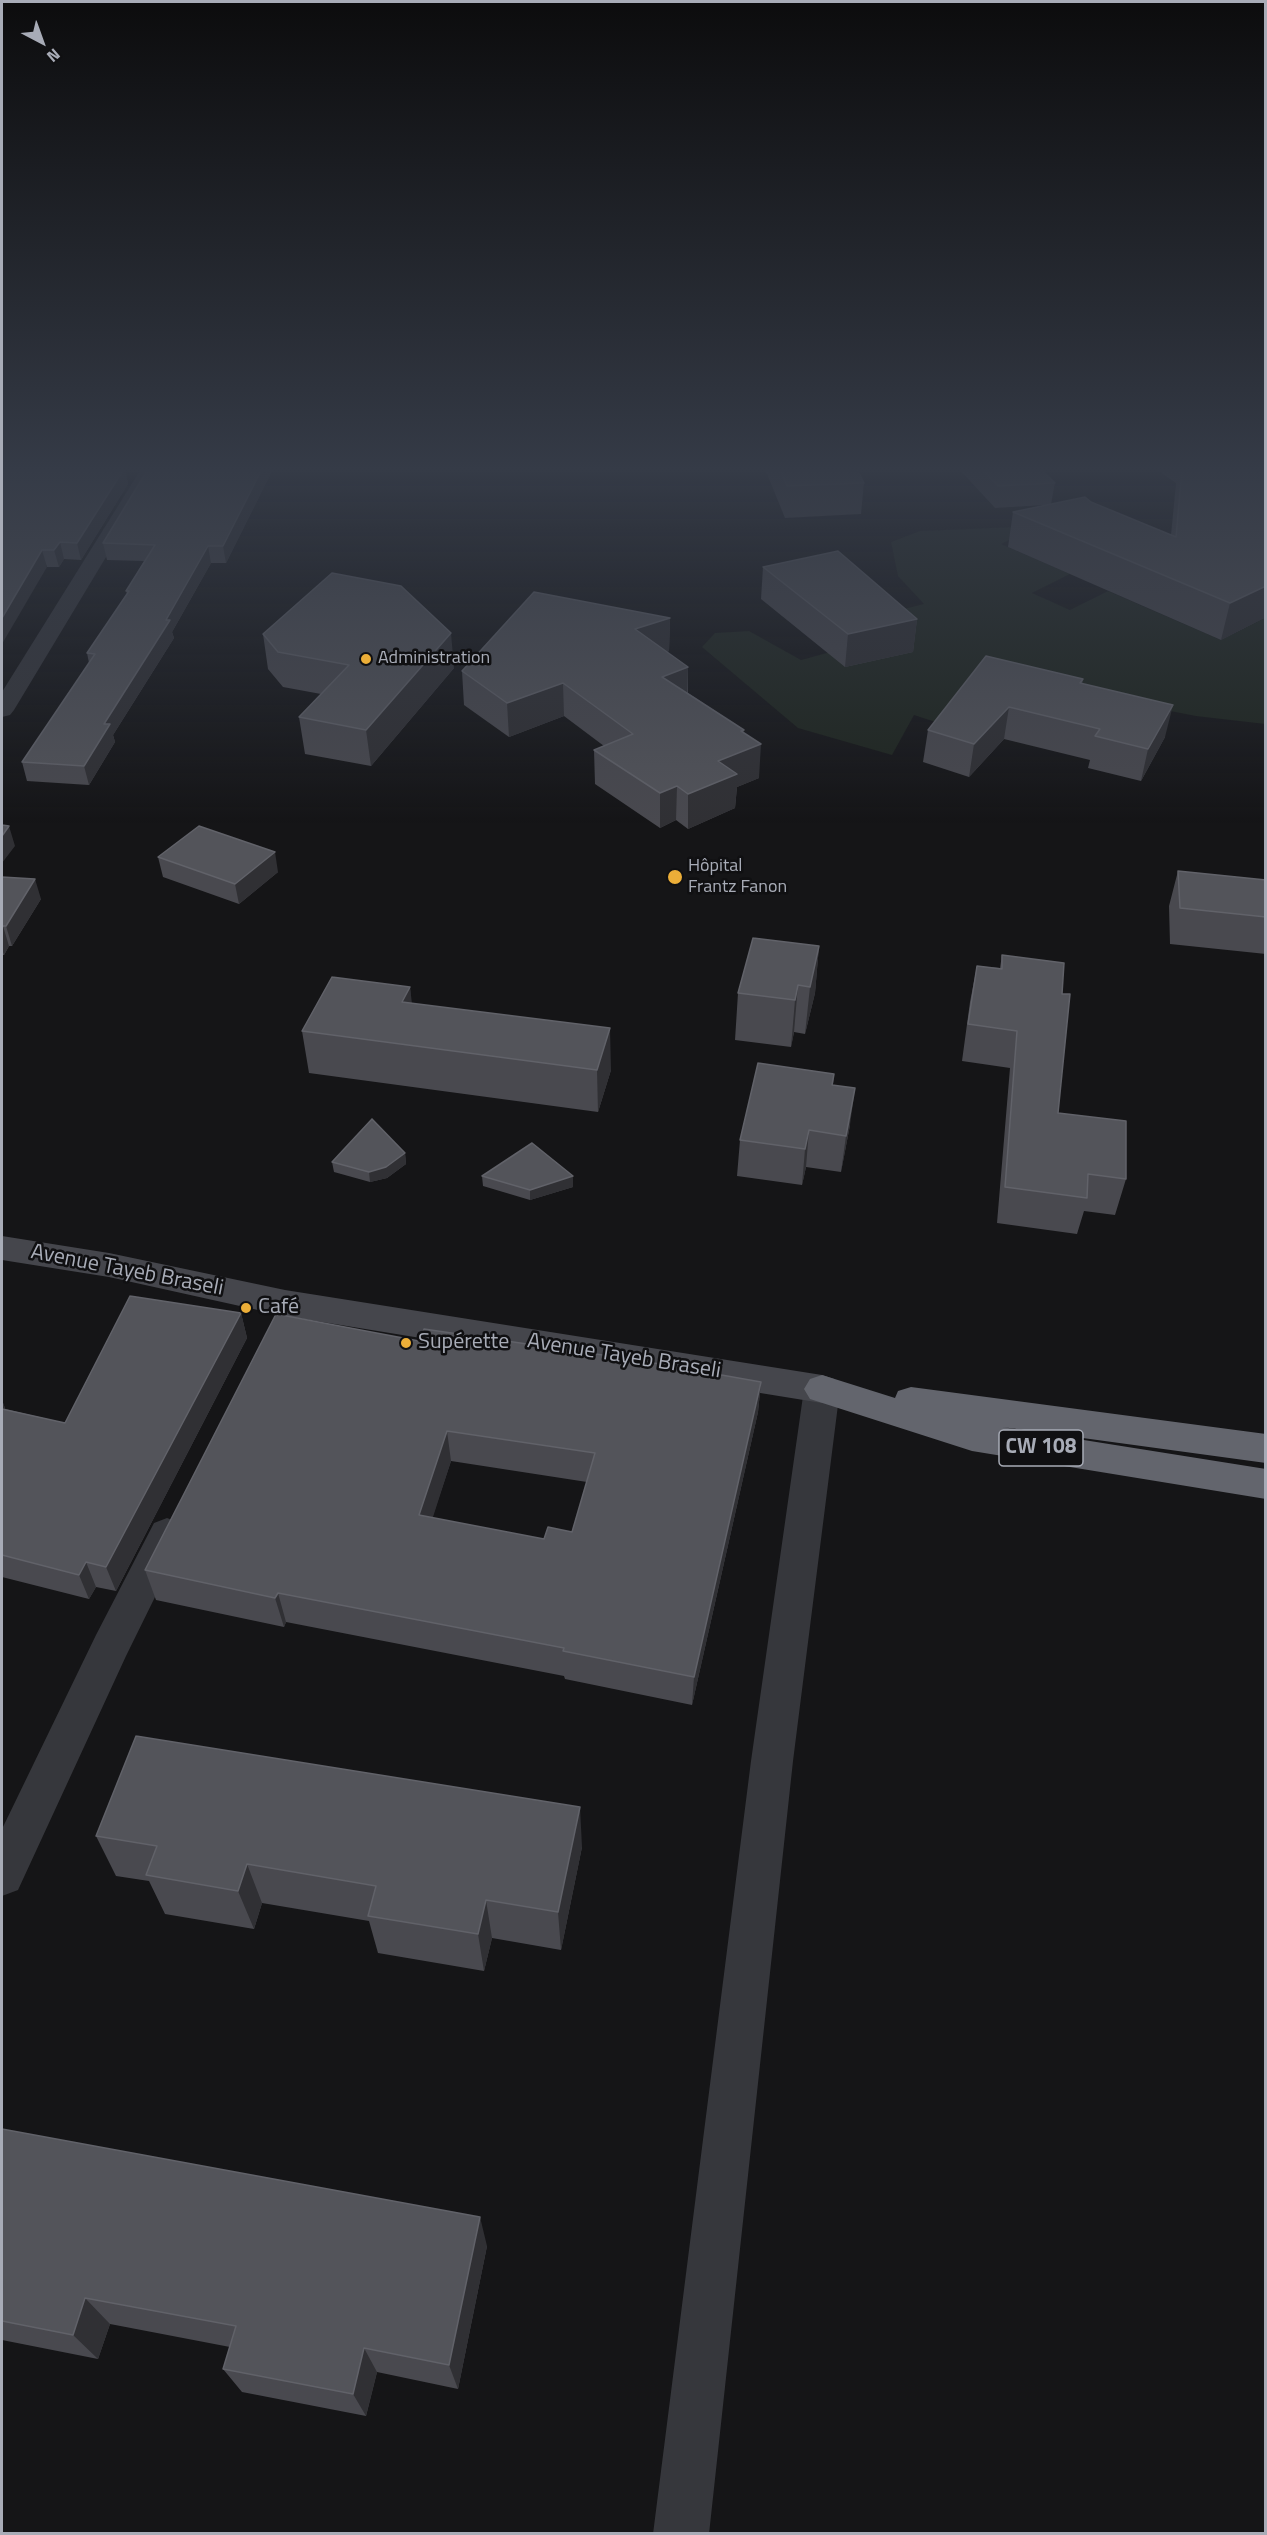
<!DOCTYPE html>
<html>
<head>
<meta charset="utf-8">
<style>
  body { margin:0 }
  #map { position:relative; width:1267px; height:2535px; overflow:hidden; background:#151517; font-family:"Titillium Web",sans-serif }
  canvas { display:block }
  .frame { position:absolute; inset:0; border:3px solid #a8acb7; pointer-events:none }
  .north { position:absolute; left:12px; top:12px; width:60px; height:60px; -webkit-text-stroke:4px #101012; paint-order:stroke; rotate:139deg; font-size:16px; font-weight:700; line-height:24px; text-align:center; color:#a8acb7 }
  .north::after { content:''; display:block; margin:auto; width:21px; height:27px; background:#a8acb7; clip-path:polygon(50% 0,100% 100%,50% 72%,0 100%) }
</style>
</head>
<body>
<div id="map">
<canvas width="1267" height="2535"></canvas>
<div class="frame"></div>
<div class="north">N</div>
</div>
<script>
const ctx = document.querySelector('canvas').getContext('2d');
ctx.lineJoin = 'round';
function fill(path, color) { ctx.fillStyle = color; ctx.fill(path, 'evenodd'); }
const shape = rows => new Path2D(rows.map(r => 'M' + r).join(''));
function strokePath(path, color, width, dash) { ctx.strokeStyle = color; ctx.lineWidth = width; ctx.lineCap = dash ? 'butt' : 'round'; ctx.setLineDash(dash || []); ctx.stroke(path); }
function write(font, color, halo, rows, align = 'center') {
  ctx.font = font + ' "Titillium Web",sans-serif'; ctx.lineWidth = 5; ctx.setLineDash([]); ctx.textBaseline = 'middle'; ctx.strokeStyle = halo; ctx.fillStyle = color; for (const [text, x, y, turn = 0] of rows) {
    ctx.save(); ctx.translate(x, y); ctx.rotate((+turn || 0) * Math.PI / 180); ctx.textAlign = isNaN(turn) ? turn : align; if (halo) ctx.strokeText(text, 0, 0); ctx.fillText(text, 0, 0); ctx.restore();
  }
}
fill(shape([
  [1040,526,1001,544,1070,574,1032,593,1070,610,1108,591,1221,640,1262,619,1265,591,1265,724,1196,716,1067,691,951,727,914,715,892,755,798,728,702,647,715,633,749,631,801,660,827,653,884,614,924,604,898,576,891,542,920,531]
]), '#1e251e');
fill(shape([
  [141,469,159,469,14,710,10,715,2,717,2,692,141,469],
  [822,1375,834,1379,840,1389,793,1761,709,2534,653,2534,751,1761,804,1389,810,1379,822,1375],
  [167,1518,180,1523,186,1534,126,1656,18,1890,2,1896,2,1829,96,1635,154,1523,167,1518]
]), '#36373c');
fill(shape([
  [2,1236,109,1253,285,1290,822,1375,834,1379,840,1389,834,1399,822,1403,285,1316,109,1277,2,1260,2,1236]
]), '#45464c');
fill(shape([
  [822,1375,895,1398,898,1391,911,1387,1266,1434,1266,1463,1002,1427,1266,1469,1266,1499,972,1451,810,1399,804,1389,810,1379,822,1375]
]), '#63656d');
fill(shape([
  [2,469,125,469,128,484,81,560,64,559,59,567,47,567],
  [273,469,226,563,211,563,172,632,174,638,113,735,115,742,89,785,27,781,22,762,89,663,87,653,127,594,126,591,144,561,107,560,103,543],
  [765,469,857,469,864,483,861,514,785,518],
  [959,469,1041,469,1055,483,1051,504,1091,502,1171,535,1176,483,1156,469,1266,469,1266,617,1221,640,1008,547,1013,512,1046,505,995,508],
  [763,567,917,619,913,652,845,667,761,599],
  [670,618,669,651,667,652,688,667,688,693,744,730,744,733,759,778,737,787,735,808,688,829,676,820,660,828,595,784,594,750,604,746,564,716,509,737,464,705,462,671],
  [263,634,454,668,371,766,305,754,299,717,321,694,283,687,268,669],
  [1083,679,1082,684,1165,737,1141,781,1088,768,1090,760,1004,739,969,777,923,762,928,730],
  [158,857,278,872,239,904,163,877],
  [1178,871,1266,880,1266,954,1170,944,1169,906],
  [2,877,41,899,12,946,9,946,4,955,2,955],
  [819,946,815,993,805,1034,794,1032,791,1047,735,1040,738,993],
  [1002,955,1058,1113,1126,1179,1115,1215,1084,1211,1077,1234,997,1223,1010,1068,962,1061,970,1002,977,966,1000,968],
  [410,987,411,1003,611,1070,598,1112,309,1073,302,1031],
  [834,1074,833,1085,850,1125,841,1172,806,1167,802,1185,737,1176,740,1140],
  [405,1153,406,1164,387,1178,370,1182,334,1172,332,1162],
  [482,1176,573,1176,573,1187,530,1200,483,1186],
  [241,1313,247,1338,116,1591,96,1587,89,1599,2,1577,2,1400,5,1409,65,1423],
  [419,1341,761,1382,758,1412,692,1705,565,1679,564,1676,286,1622,284,1627,156,1600,145,1570],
  [451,1461,587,1482,572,1532,544,1539,432,1518],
  [96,1836,582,1847,561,1950,492,1938,484,1971,378,1953,369,1921,262,1903,254,1929,165,1914,149,1881,116,1876],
  [2,2129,487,2246,458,2389,377,2372,366,2416,242,2392,223,2369,230,2347,110,2324,98,2359,2,2340]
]), '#49494f');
fill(shape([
  [124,469,125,469,128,484,81,560,77,543],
  [262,469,273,469,226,563,223,546],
  [60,542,64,559,59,567,54,550],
  [208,546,211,563,172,632,174,638,113,735,115,742,89,785,84,766,104,724],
  [42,550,47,567,2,644,2,618],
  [1266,586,1266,617,1221,640,1230,603],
  [670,618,669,651,635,662,635,629],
  [917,619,913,652,845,667,848,634],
  [451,633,454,668,371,766,366,730],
  [688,667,687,701,662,677],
  [563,683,564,716,509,737,507,703],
  [1173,705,1165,737,1141,781,1148,749],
  [1009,707,1004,739,969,777,974,744],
  [744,730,743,751,761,744,759,778,737,787,735,808,688,829,688,794,718,761,741,731],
  [677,786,676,820,660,828,660,793],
  [9,826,15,846,2,863,2,836],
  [275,852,278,872,239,904,235,884],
  [35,879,41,899,12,946,6,926],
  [3,926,9,946,4,955,2,949,2,928],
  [819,946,815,993,805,1034,810,987],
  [798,985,794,1032,791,1047,795,1000],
  [410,987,415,1029,402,1002],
  [610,1028,611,1070,598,1112,597,1070],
  [855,1088,850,1125,841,1172,846,1136],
  [809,1130,806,1167,802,1185,805,1149],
  [405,1153,406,1164,387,1178,370,1182,369,1172],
  [573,1176,573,1187,530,1200,530,1190],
  [241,1313,247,1338,116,1591,106,1567],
  [761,1382,758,1412,692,1705,694,1677],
  [2,1400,12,1426,2,1415],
  [447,1431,451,1461,424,1545,419,1515],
  [86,1562,96,1587,89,1599,79,1575],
  [278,1593,286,1622,284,1627,275,1598],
  [580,1807,582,1847,561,1950,558,1912],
  [247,1864,262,1903,254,1929,238,1891],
  [486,1900,492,1938,484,1971,478,1934],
  [480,2217,487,2246,458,2389,449,2365],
  [85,2298,110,2324,98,2359,73,2335],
  [364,2348,377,2372,366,2416,353,2394]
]), '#303034');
const building = shape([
  [2,469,124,469,77,543,60,542,54,550,42,550,2,618,2,469],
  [148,469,262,469,223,546,208,546,166,620,170,620,104,724,110,724,84,766,22,762,95,654,87,653,129,591,126,591,155,545,103,543,148,469],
  [780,469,857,469,864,483,787,486,780,469],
  [982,469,1041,469,1055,483,998,486,982,469],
  [1182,469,1266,469,1266,586,1230,603,1013,512,1085,497,1091,502,1176,537,1182,469],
  [838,551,917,619,848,634,763,567,838,551],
  [332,573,401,586,451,633,366,730,299,717,349,665,278,652,263,634,332,573],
  [534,592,670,618,635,629,688,667,662,677,744,730,741,731,761,744,718,761,737,774,688,794,677,786,660,793,594,750,633,734,563,683,507,703,462,671,534,592],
  [986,656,1083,679,1080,683,1173,705,1148,749,1095,736,1100,729,1009,707,974,744,928,730,986,656],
  [2,825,9,826,2,836,2,825],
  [199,826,275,852,235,884,158,857,199,826],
  [1178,871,1266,880,1266,917,1180,908,1178,871],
  [2,877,35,879,6,926,3,926,2,928,2,877],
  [753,938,819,946,810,987,798,985,795,1000,738,993,753,938],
  [1002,955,1064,963,1062,994,1070,994,1058,1113,1126,1121,1126,1179,1088,1174,1087,1198,1005,1187,1017,1031,968,1024,977,966,1002,969,1002,955],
  [332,977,410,987,402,1002,610,1028,597,1070,302,1031,332,977],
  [758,1063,834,1074,832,1085,855,1088,846,1136,809,1130,805,1149,740,1140,758,1063],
  [372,1119,405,1153,386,1167,369,1172,332,1162,372,1119],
  [532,1143,573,1176,530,1190,482,1176,532,1143],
  [130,1296,241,1313,106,1567,86,1562,79,1575,2,1555,2,1409,65,1423,130,1296],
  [276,1314,419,1341,424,1329,637,1360,761,1382,694,1677,563,1651,564,1648,278,1593,275,1598,145,1570,276,1314],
  [447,1431,595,1453,572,1532,548,1527,544,1539,419,1515,447,1431],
  [136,1736,580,1807,558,1912,486,1900,478,1934,368,1916,376,1886,247,1864,238,1891,146,1875,157,1846,96,1836,136,1736],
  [2,2129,480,2217,449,2365,364,2348,353,2394,223,2369,236,2326,85,2298,73,2335,2,2321,2,2129]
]);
fill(building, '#53545a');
strokePath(building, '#616269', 1.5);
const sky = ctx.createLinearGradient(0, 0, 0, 824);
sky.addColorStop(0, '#0c0c0d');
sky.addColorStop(0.57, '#353b47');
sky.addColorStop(1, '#353b4700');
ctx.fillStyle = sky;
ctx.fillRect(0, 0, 1267, 824);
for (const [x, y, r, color] of [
  [366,659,6,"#ecae38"],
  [675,877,8,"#ecae38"],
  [246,1308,6,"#ecae38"],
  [406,1343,6,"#ecae38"]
]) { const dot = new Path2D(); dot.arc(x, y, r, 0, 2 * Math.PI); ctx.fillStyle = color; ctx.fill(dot); strokePath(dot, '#101012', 2); }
write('18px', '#a8acb7', '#101012', [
  ["Administration",378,659],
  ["Hôpital",688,867],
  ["Frantz Fanon",688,888]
], 'left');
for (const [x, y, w] of [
  [1041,1448,84]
]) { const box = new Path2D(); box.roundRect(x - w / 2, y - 18, w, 36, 4.5); ctx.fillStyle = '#101012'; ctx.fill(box); strokePath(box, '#a8acb7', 1.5); }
write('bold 21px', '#a8acb7', null, [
  ["CW 108",1041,1448]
]);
write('22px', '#a8acb7', '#101012', [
  ["Avenue Tayeb Braseli",127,1271,11],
  ["Avenue Tayeb Braseli",624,1357,9]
]);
write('22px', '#a8acb7', '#101012', [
  ["Café",258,1308],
  ["Supérette",418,1343]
], 'left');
</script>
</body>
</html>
